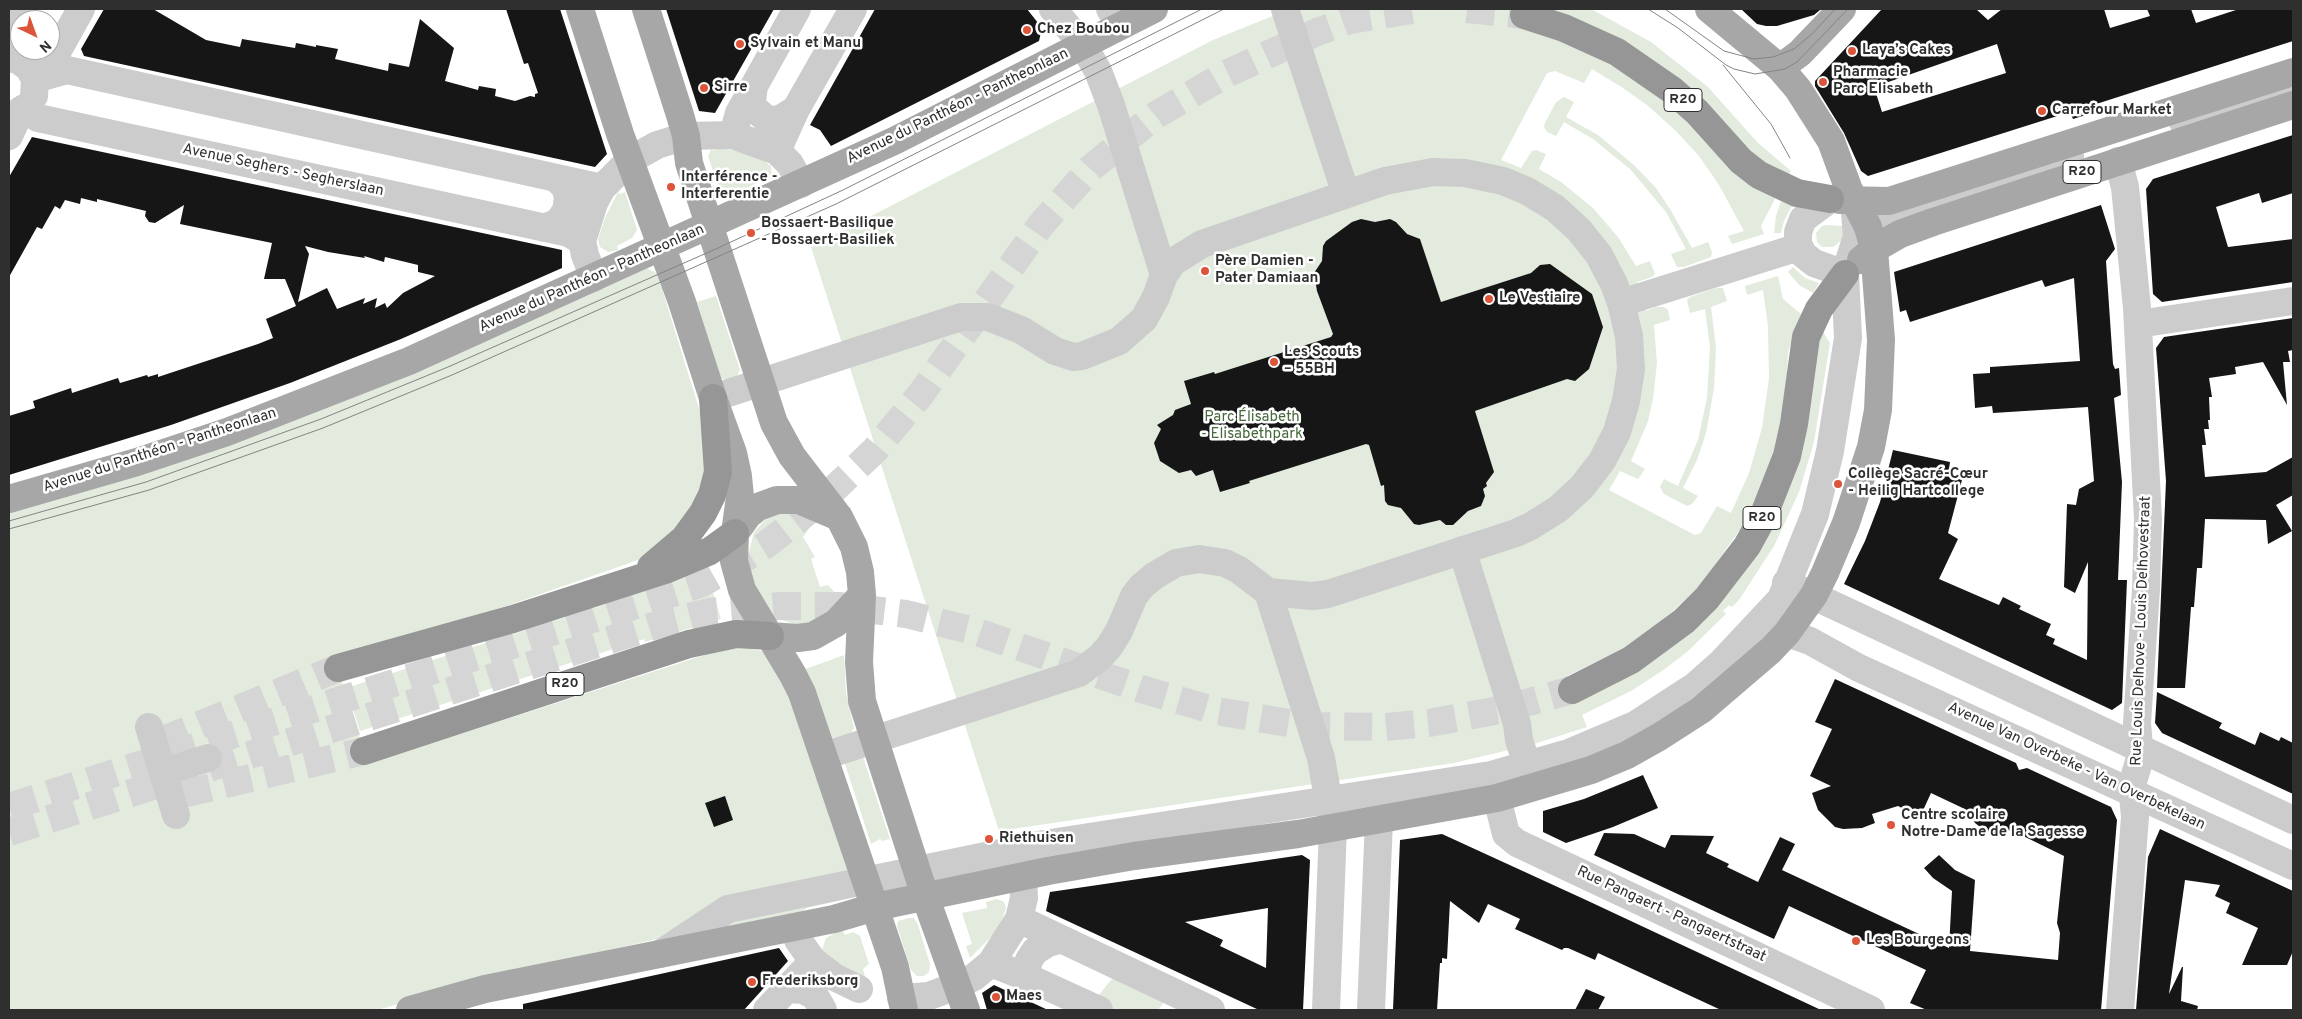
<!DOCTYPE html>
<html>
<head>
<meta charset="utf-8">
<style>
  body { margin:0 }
  #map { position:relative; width:2302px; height:1019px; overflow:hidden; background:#fff; font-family:Overpass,sans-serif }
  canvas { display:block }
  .frame { position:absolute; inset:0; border:10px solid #2f2f2f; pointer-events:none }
  .north { position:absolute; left:10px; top:10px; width:50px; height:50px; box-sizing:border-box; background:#fff; border:1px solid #acacac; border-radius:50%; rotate:138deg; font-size:14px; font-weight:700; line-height:20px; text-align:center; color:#2f2f2f }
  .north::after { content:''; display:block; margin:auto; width:18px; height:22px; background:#dc553b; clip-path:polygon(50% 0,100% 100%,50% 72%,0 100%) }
</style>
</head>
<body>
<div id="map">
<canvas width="2302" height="1019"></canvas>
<div class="frame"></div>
<div class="north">N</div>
</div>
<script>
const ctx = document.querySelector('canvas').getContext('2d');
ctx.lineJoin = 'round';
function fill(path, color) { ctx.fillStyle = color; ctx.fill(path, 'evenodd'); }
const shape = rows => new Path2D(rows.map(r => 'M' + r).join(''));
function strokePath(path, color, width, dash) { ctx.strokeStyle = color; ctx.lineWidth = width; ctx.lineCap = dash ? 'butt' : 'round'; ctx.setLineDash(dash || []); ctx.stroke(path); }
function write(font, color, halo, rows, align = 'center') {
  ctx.font = font + ' Overpass,sans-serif'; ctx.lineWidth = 5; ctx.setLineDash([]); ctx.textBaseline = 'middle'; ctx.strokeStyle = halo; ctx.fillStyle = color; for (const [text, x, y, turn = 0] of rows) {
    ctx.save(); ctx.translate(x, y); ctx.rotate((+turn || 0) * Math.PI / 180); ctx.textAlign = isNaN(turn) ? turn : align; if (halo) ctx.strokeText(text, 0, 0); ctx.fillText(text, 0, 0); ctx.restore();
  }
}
fill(shape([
  [1290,9,1528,9,1536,29,1627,70,1777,195,1761,226,1764,234,1732,244,1728,236,1744,231,1719,185,1699,156,1676,131,1647,105,1623,88,1592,69,1584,83,1555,71,1547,73,1502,158,1501,160,1521,168,1532,151,1536,150,1546,154,1539,169,1561,182,1593,208,1618,237,1636,266,1650,261,1655,274,1652,277,1637,282,1646,311,1656,307,1664,307,1668,310,1670,320,1654,325,1657,363,1653,399,1648,421,1631,461,1645,469,1638,479,1620,471,1609,490,1691,533,1695,535,1701,533,1717,506,1731,513,1749,473,1762,428,1769,378,1768,326,1763,290,1747,295,1745,286,1778,276,1783,299,1801,314,1788,352,1786,397,1775,453,1755,504,1741,528,1701,584,1671,613,1624,648,1567,676,1576,699,1723,595,1813,362,1822,330,1830,343,1814,442,1799,492,1774,546,1739,600,1732,607,1729,605,1723,611,1726,614,1687,652,1662,671,1631,691,1582,715,1587,727,1534,744,1454,763,999,831,811,247,1213,40],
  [1536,9,1591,9,1651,42,1708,87,1758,143,1791,171,1788,176,1775,170],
  [1564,97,1574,102,1566,117,1598,135,1634,165,1656,188,1670,209,1692,248,1708,242,1712,252,1711,257,1684,267,1677,267,1671,254,1686,249,1666,212,1630,169,1593,139,1564,122,1556,136,1547,132,1544,127,1545,123,1556,102],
  [716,148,739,151,763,160,771,166,772,177,722,198,708,156,711,150,717,150],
  [618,192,619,194,625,192,637,230,632,238,617,246,618,250,608,252,600,247,598,239,605,218],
  [1781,201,1792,206,1784,221,1781,233,1774,233,1776,216],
  [1826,225,1845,226,1847,236,1833,247,1822,247,1817,242,1816,233,1822,226],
  [1793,267,1805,278,1819,283,1813,293,1799,285,1788,272],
  [647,268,656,273,662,289,709,441,712,460,698,509,647,557,509,605,335,659,368,764,714,652,739,647,762,651,768,655,785,681,850,878,846,899,807,908,797,915,675,935,595,953,516,972,377,1010,9,1010,9,510],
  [1716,288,1723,288,1727,301,1711,307,1716,347,1714,388,1706,433,1697,460,1683,488,1698,496,1692,504,1687,506,1664,494,1660,487,1664,479,1678,486,1698,440,1707,398,1710,347,1705,309,1690,313,1687,300,1690,297],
  [716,296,740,370,737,376,725,380,721,378,697,302],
  [782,513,798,515,813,523,803,537,815,557,811,559,820,587,828,585,837,595,825,614,810,624,797,625,779,619,769,612,759,595,752,577,749,552,754,532,766,519],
  [706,570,721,619,645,642,644,639,360,731,346,688,628,597,627,595],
  [844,655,846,693,854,728,851,733,831,739,803,670],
  [863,757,890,839,882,841,880,839,871,844,845,764,846,761],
  [997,899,1004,902,1006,908,1002,920,992,936,970,958,966,946,972,944,962,913,987,908,986,902],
  [909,918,914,918,918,925,930,964,929,972,924,976,917,976,911,970,897,926,898,921],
  [842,929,845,935,853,932,860,936,869,964,863,969,866,981,833,967,822,950,826,938],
  [1115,975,1167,998,1158,1010,1115,1010,1094,1001]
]), '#e2ebdd');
fill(shape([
  [104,9,153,9,206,40,240,47,242,39,295,48,296,43,316,47,316,45,338,49,335,59,388,71,389,63,409,67,420,19,454,48,445,81,478,90,479,86,496,89,495,96,515,101,530,96,535,97,535,94,538,93,528,63,524,64,506,9,560,9,607,154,595,167,84,56,81,49],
  [666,9,774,9,715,113,699,111],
  [875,9,1027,9,1042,28,1039,41,831,146,820,130,810,125],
  [1741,9,1820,9,1820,10,1814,15,1777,26,1766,26,1757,24],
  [1882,9,1976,9,1988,20,2002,9,2104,9,2110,28,2150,16,2147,9,2191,9,2196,23,2239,9,2293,9,2293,41,2090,106,2092,113,2073,119,2070,112,1868,176,1861,171,1844,133,1815,86,1815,81],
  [1997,44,2006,73,1882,112,1874,87],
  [2293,135,2293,193,2262,203,2259,193,2216,207,2228,247,2293,239,2293,282,2162,302,2153,294,2146,189,2153,179],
  [32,137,562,250,562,268,401,339,290,383,171,425,9,475,9,416,35,408,33,401,71,388,72,393,118,378,120,383,147,375,148,377,158,374,158,377,258,344,273,338,266,319,296,306,285,279,264,279,272,243,180,224,184,205,155,223,149,222,145,216,146,211,97,199,97,202,81,198,80,204,65,200,60,209,55,206,42,229,37,227,9,277,9,177],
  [305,246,328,252,365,258,364,256,384,262,385,257,418,265,418,272,435,276,403,293,387,308,385,303,375,308,377,298,363,304,365,298,337,309,327,288,298,302,309,254],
  [2101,205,2115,249,2106,261,2113,364,2115,369,2119,368,2121,395,2114,398,2122,482,2118,580,2127,580,2122,703,2112,710,1844,584,1865,541,1880,502,1893,450,1950,462,1948,476,1962,480,1948,533,1958,539,1939,579,1999,605,2003,597,2021,606,2019,609,2051,624,2046,635,2055,639,2053,644,2087,660,2088,562,2075,593,2064,587,2067,504,2076,505,2079,489,2094,481,2088,407,1993,413,1992,406,1975,408,1973,374,1990,373,1990,367,2080,361,2074,278,2045,287,2042,280,1910,322,1906,310,1900,312,1894,272],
  [1361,219,1375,222,1390,219,1396,222,1407,234,1420,239,1441,302,1531,273,1540,265,1550,264,1592,294,1603,327,1589,369,1575,381,1567,379,1475,411,1494,472,1486,483,1487,486,1483,489,1485,496,1481,506,1468,511,1453,525,1446,525,1440,520,1419,525,1414,524,1401,508,1388,505,1385,501,1384,485,1381,486,1369,445,1366,444,1249,481,1250,483,1220,492,1213,470,1196,476,1191,470,1179,473,1160,461,1154,443,1161,429,1157,425,1173,415,1175,410,1191,404,1184,381,1214,372,1215,374,1331,337,1333,334,1317,291,1314,273,1322,261,1323,246,1326,241,1352,222],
  [2293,318,2293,350,2288,351,2290,362,2283,362,2287,405,2263,362,2235,367,2236,374,2209,378,2212,397,2209,397,2210,420,2208,420,2209,429,2204,429,2206,445,2202,445,2205,477,2266,472,2293,457,2293,495,2276,505,2292,531,2268,544,2266,520,2205,519,2202,568,2197,568,2194,607,2191,607,2185,688,2157,688,2166,481,2156,348,2164,337],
  [1835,679,2016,763,2019,770,2027,768,2111,807,2117,820,2101,1010,1927,1010,1910,1003,1926,970,1789,906,1774,939,1594,855,1604,833,1634,834,1665,848,1671,835,1714,836,1706,853,1729,864,1727,867,1758,882,1780,837,1795,844,1782,870,1949,948,1952,891,1933,878,1924,868,1939,855,1955,870,1975,880,1970,951,2058,960,2060,933,2057,923,2064,856,2011,830,1996,834,1984,830,1975,823,1969,811,1931,793,1920,817,1898,806,1872,814,1875,823,1862,828,1843,829,1835,827,1818,810,1812,793,1831,786,1810,776,1832,729,1815,722],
  [2157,692,2222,723,2219,728,2255,745,2260,732,2279,741,2281,737,2293,743,2293,794,2162,733,2155,723],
  [1643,775,1658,808,1613,827,1566,843,1543,832,1543,811,1584,799],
  [725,796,733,820,714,827,705,803],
  [2160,829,2293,891,2293,951,2287,965,2242,965,2258,928,2226,913,2230,903,2215,896,2220,885,2185,880,2169,994,2182,967,2183,967,2181,1001,2198,1006,2197,1010,2136,1010,2148,857],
  [1442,834,1586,900,1821,1010,1721,1010,1598,953,1595,960,1568,948,1564,948,1562,950,1515,929,1520,919,1488,904,1479,923,1450,901,1447,959,1442,958,1442,963,1440,963,1437,1010,1393,1010,1400,840],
  [1302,855,1310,860,1303,1010,1259,1010,1046,911,1050,892],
  [1268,908,1266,968,1220,946,1223,940,1185,922],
  [779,948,788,961,744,1010,523,1010,523,1004],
  [994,985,1048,1010,987,1010,982,993],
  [1586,989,1605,997,1598,1010,1575,1010]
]), '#161616');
strokePath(shape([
  [1467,9,1524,15],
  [161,741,338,668],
  [183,794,364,751],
  [9,807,642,603,700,584,725,570,763,547,796,521,834,489,875,450,921,394,1040,226,1091,168,1156,115,1226,74,1317,32,1350,20,1418,9],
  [9,832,650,627,709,612,780,606,839,606,906,614,974,631,1141,689,1216,711,1307,726,1385,727,1429,723,1500,710,1572,690]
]), '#d5d5d5', 28, [28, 14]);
strokePath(shape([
  [1053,9,1083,45,1098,71,1111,105,1164,275],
  [1110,9,1121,25],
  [1285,9,1346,194],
  [9,34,23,9],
  [9,58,18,60,29,68,35,79,34,96],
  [33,74,56,54,81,9],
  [35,79,67,70,602,188],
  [754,86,752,101,754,108,766,119,774,120,782,118,796,109],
  [24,108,38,118,569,233,582,241],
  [2183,122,2293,87],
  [733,135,739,113,797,9],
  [9,136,21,110],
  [777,151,796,109,853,9],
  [2118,161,2125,187,2137,308,2148,519,2146,589,2137,723,2140,758,2132,785,2135,817,2120,1010],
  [1830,199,1803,219,1798,232,1798,244,1803,254,1814,263,1845,274],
  [544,228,558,222,566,211,568,197,565,187,556,178],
  [1857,236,1868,227,1894,215,2070,157],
  [594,278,585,255,582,241,594,203,602,188,630,160,657,145,686,136,733,135,777,151,790,164,801,184],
  [1621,303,1799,247],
  [2138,324,2293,301],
  [713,398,961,317,988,317,1021,330,1055,351,1073,357,1082,356,1119,341,1144,319,1156,297,1164,275,1173,262,1202,244,1385,181,1433,172,1465,173,1503,181,1527,191,1555,208,1579,230,1599,255,1614,284,1621,303,1629,336,1631,369,1626,401,1617,432,1602,461,1582,487,1558,509,1531,526,1516,533,1328,594,1312,596,1268,592,1239,570,1225,563,1199,559,1176,563,1154,576,1142,586,1134,596,1119,631,1109,647,1099,658,1079,673,824,756],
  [1462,550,1517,724,1519,740,1533,783],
  [1786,583,2293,820],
  [1268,592,1321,758,1333,827,1326,1010],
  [1781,599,1815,514,1830,451,1848,338,1845,274,1857,236,1854,202],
  [1775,624,1776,629,1810,641,1859,668,2293,866],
  [149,727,176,815],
  [163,772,208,758],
  [1497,798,1506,834,1517,843,1871,1010],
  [1023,876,1024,898,1019,919,1211,1010],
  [660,954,728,909,1044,844,1491,775,1569,753,1635,725,1695,686,1721,663,1780,600],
  [813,961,834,977,859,989],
  [991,963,1031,979,1099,1010],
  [1031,979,1027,969,1029,960,1035,951,1048,943,1059,940],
  [784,992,791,989,803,990,815,996,823,1010],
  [901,998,929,996,956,986,974,977,991,963,1019,919],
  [767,1010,813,961,798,940,794,927],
  [1371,1010,1379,820]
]), '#ccc', 28);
strokePath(shape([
  [580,9,620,134,682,302,713,398,733,453,738,476,740,497,735,533,734,561,742,590,793,675,802,693,895,967,904,1010],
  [646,9,680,115,686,136,689,163,774,423,792,456,839,517,854,547,860,572,862,595,859,662,862,701,925,896,966,1010],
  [1780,68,1800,53,1842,9],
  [1840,200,1889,201,2293,72],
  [1861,260,1874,249,1900,234,1933,222,2293,105],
  [9,499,137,462,227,432,409,361,894,141,1154,9],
  [735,533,748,515,758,507,777,500,799,500,839,517],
  [770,636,798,638,813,636,836,623,862,595],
  [410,1010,485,989,834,919,875,907,1048,871,1134,856,1298,834,1497,798,1591,770,1627,755,1659,737,1701,710,1771,650,1787,633,1814,595,1825,573,1846,523,1871,447,1878,410,1881,340,1874,249,1868,227,1849,190,1831,141,1798,89,1780,68,1709,9]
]), '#a7a7a7', 28);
strokePath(shape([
  [1524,15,1564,28,1617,52,1672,90,1697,112,1741,161,1759,175,1797,193,1830,199],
  [651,567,684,539,703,513,712,495,718,472,713,398],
  [338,668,513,619,665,570,710,551,735,533],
  [1572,690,1631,660,1684,621,1707,598,1747,546,1763,517,1787,456,1794,424,1806,337,1819,309,1845,274],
  [364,751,689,644,736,634,770,636]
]), '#969696', 28);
strokePath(shape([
  [1648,9,1678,28,1726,65,1734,69,1755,74,1785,69,1797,62,1848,9],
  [1665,9,1724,51,1754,59,1773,57,1794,49,1812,34,1835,9],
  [1723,65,1771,124,1790,158],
  [9,521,146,482,321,419,448,367,718,248,843,190,1202,9],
  [9,529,149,490,323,428,452,375,836,204,1224,9]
]), '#848484', 1);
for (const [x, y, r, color] of [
  [1027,30,5,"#dc553b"],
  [740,44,5,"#dc553b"],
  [1852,51,5,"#dc553b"],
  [1823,82,5,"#dc553b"],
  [704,88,5,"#dc553b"],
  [2042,111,5,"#dc553b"],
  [671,187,5,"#dc553b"],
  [751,233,5,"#dc553b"],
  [1205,271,5,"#dc553b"],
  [1489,299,5,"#dc553b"],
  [1274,362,5,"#dc553b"],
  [1838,484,5,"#dc553b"],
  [1891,825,5,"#dc553b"],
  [989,839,5,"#dc553b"],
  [1856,941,5,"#dc553b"],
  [752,982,5,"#dc553b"],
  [996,997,5,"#dc553b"]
]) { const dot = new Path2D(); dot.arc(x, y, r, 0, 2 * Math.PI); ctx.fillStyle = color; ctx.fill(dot); strokePath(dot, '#fff', 2); }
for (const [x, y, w] of [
  [1683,100,38],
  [2082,172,38],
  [1762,518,38],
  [565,684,38]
]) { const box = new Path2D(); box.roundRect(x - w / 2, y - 11.5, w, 23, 4); ctx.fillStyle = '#fff'; ctx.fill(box); strokePath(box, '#2f2f2f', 1); }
write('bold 14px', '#2f2f2f', null, [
  ["R20",1683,100],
  ["R20",2082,172],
  ["R20",1762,518],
  ["R20",565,684]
]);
write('bold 15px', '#2f2f2f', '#fff', [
  ["Chez Boubou",1037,30],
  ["Sylvain et Manu",750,44],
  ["Laya’s Cakes",1862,51],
  ["Pharmacie",1833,73],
  ["Parc Elisabeth",1833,90],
  ["Sirre",714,88],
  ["Carrefour Market",2052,111],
  ["Interférence -",681,178],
  ["Interferentie",681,195],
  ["Bossaert-Basilique",761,224],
  ["- Bossaert-Basiliek",761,241],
  ["Père Damien -",1215,262],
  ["Pater Damiaan",1215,279],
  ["Le Vestiaire",1499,299],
  ["Les Scouts",1284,353],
  ["– 55BH",1284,370],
  ["Collège Sacré-Cœur",1848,475],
  ["- Heilig Hartcollege",1848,492],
  ["Centre scolaire",1901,816],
  ["Notre-Dame de la Sagesse",1901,833],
  ["Riethuisen",999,839],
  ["Les Bourgeons",1866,941],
  ["Frederiksborg",762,982],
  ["Maes",1006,997]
], 'left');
write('15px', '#2f2f2f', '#fff', [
  ["Avenue du Panthéon - Pantheonlaan",958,107,-26],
  ["Avenue Seghers - Segherslaan",283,171,12],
  ["Avenue du Panthéon - Pantheonlaan",592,279,-24],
  ["Avenue du Panthéon - Pantheonlaan",160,451,-18],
  ["Rue Louis Delhove - Louis Delhovestraat",2142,631,-88],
  ["Avenue Van Overbeke - Van Overbekelaan",2076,767,25],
  ["Rue Pangaert - Pangaertstraat",1671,915,25]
]);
write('15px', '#48683e', '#fff', [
  ["Parc Élisabeth",1252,418],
  ["- Elisabethpark",1252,435]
]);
</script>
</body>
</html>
